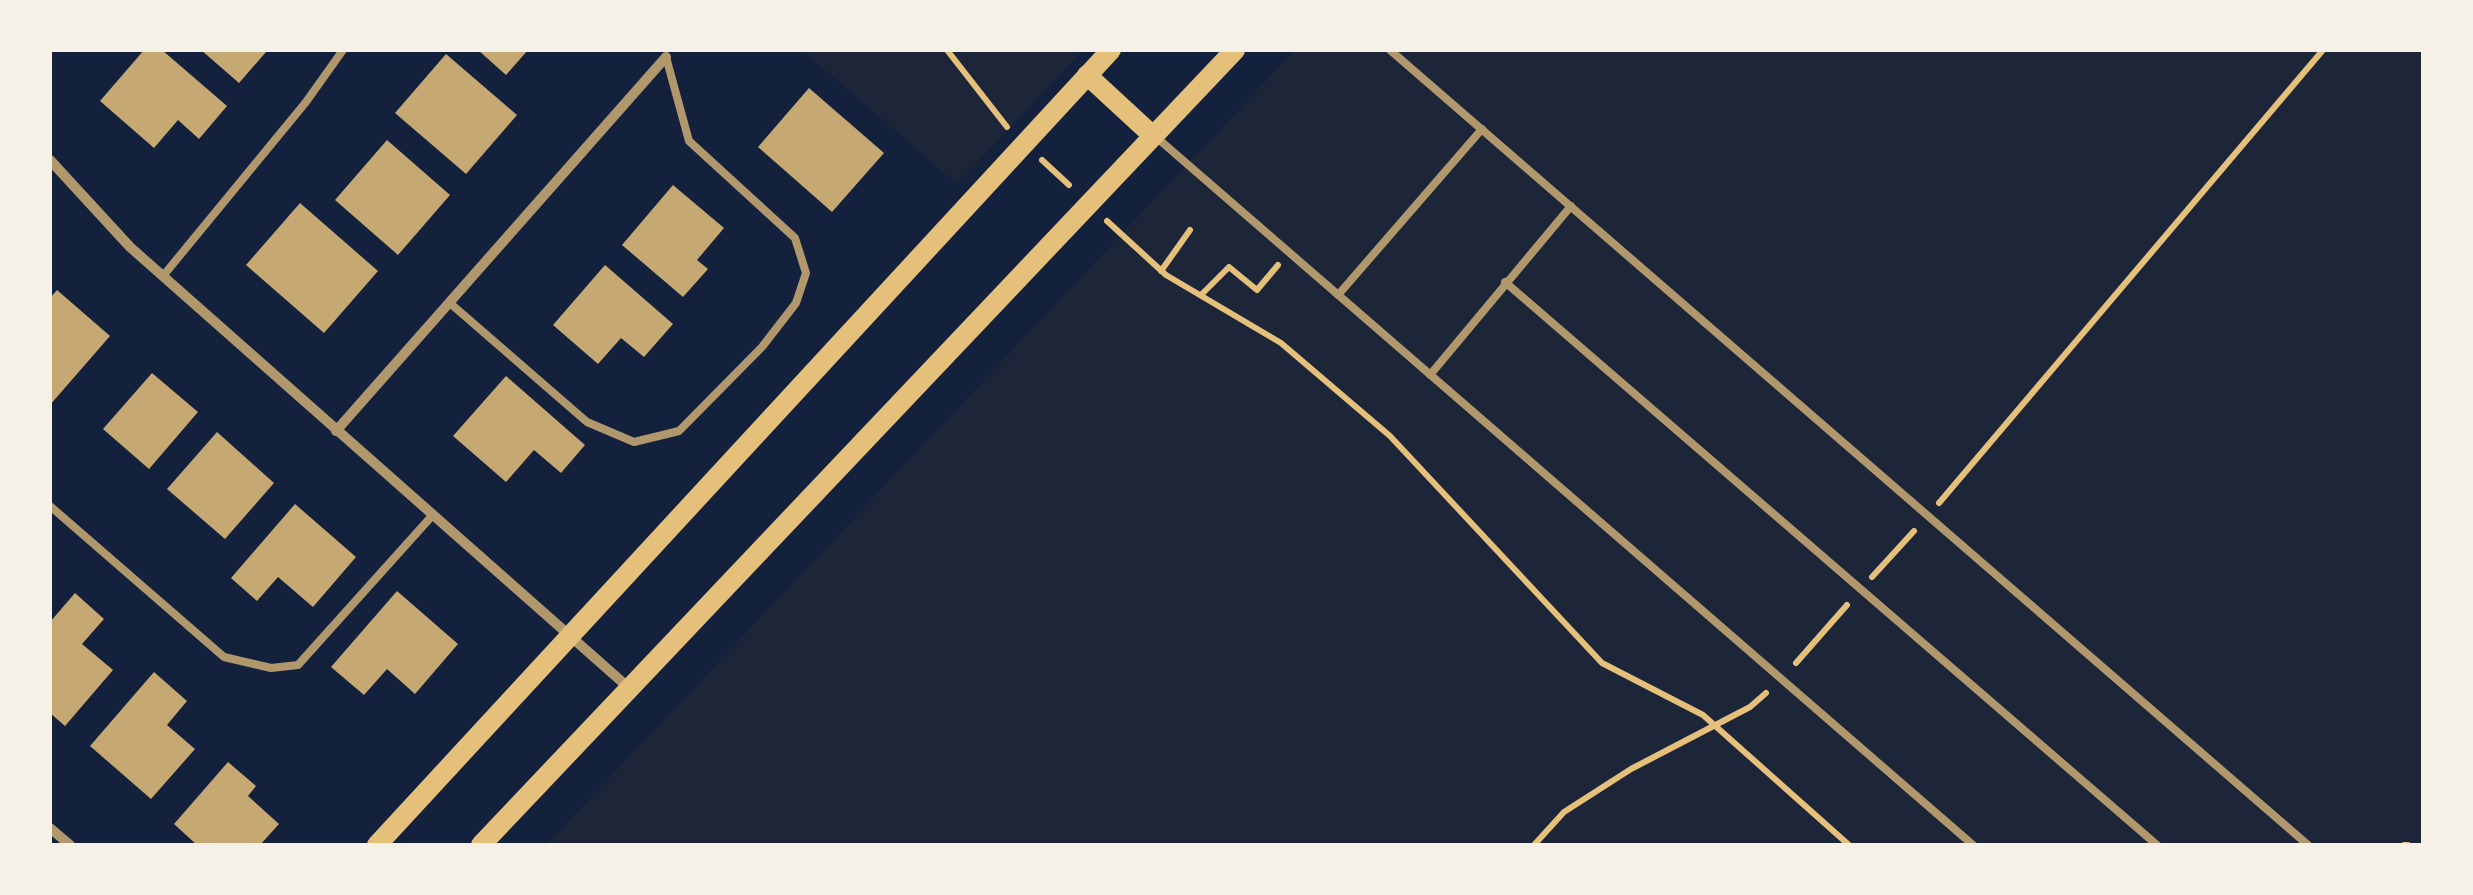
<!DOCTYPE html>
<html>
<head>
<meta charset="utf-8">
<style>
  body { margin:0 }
  #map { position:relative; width:2473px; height:895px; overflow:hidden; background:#14213d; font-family:Lato,sans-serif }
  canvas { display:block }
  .frame { position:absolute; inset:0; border:52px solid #f6f1e7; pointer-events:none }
</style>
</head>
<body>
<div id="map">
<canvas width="2473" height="895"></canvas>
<div class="frame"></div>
</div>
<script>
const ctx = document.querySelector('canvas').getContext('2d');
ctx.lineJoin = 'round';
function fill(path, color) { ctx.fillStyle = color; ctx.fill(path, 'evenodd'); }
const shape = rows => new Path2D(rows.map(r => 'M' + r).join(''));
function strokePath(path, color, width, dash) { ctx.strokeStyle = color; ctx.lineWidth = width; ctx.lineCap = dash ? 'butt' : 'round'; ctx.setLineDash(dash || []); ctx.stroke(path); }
fill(shape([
  [802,50,1083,50,957,184],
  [1295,50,2423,50,2423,845,546,845]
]), '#1d2539');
fill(shape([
  [144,50,162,50,227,106,199,139,178,120,154,148,100,101],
  [201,50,264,50,266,52,239,83],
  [478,50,528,50,506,75],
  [446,54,517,115,466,174,395,113],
  [809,88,884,153,832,212,758,147],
  [387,140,450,195,398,255,335,200],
  [673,185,724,228,697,260,708,269,683,297,622,245],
  [300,203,378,271,324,333,246,265],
  [605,265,673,324,644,357,621,338,598,364,553,325],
  [57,290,110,336,50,405,50,298],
  [152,373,198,412,149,469,103,429],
  [506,376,585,445,561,473,534,450,506,482,453,436],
  [217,432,274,483,225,539,167,489],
  [295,504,356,557,313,607,278,577,257,601,231,578],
  [397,591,458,644,415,694,387,669,364,695,331,667],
  [75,593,104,619,82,644,113,670,65,726,50,713,50,622],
  [154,672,187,701,167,725,195,749,151,799,90,746],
  [228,762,256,786,248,796,279,824,260,845,197,845,174,824]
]), '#c6a872');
strokePath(shape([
  [947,50,1007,127],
  [1042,160,1069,185],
  [1107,221,1166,275,1281,343,1390,436,1602,663,1703,715,1849,845],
  [1161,271,1190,230],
  [1201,295,1229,267,1257,290,1278,265],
  [1939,503,2323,50],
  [1872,577,1914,531],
  [1796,663,1847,605],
  [1534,845,1564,812,1631,769,1750,707,1766,693],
  [2404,845,2408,845]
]), '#e5c07b', 6);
strokePath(shape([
  [1390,50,2308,845],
  [1156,137,1973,845],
  [163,276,306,102,343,50],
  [1505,282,2157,845],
  [1338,295,1482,129],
  [451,304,587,422,634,442,679,431,762,347,796,303,806,273,795,238,689,141,666,57],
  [1430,375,1571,206],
  [50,506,224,657,271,668,298,665,431,517]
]), '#b1986c', 8);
strokePath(shape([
  [50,160,130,247,629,688],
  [336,431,666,57],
  [50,828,70,845]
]), '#b1986c', 10);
strokePath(shape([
  [1087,75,1152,135],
  [377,845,1111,50],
  [481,845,1235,50]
]), '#e5c07b', 20);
</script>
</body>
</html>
